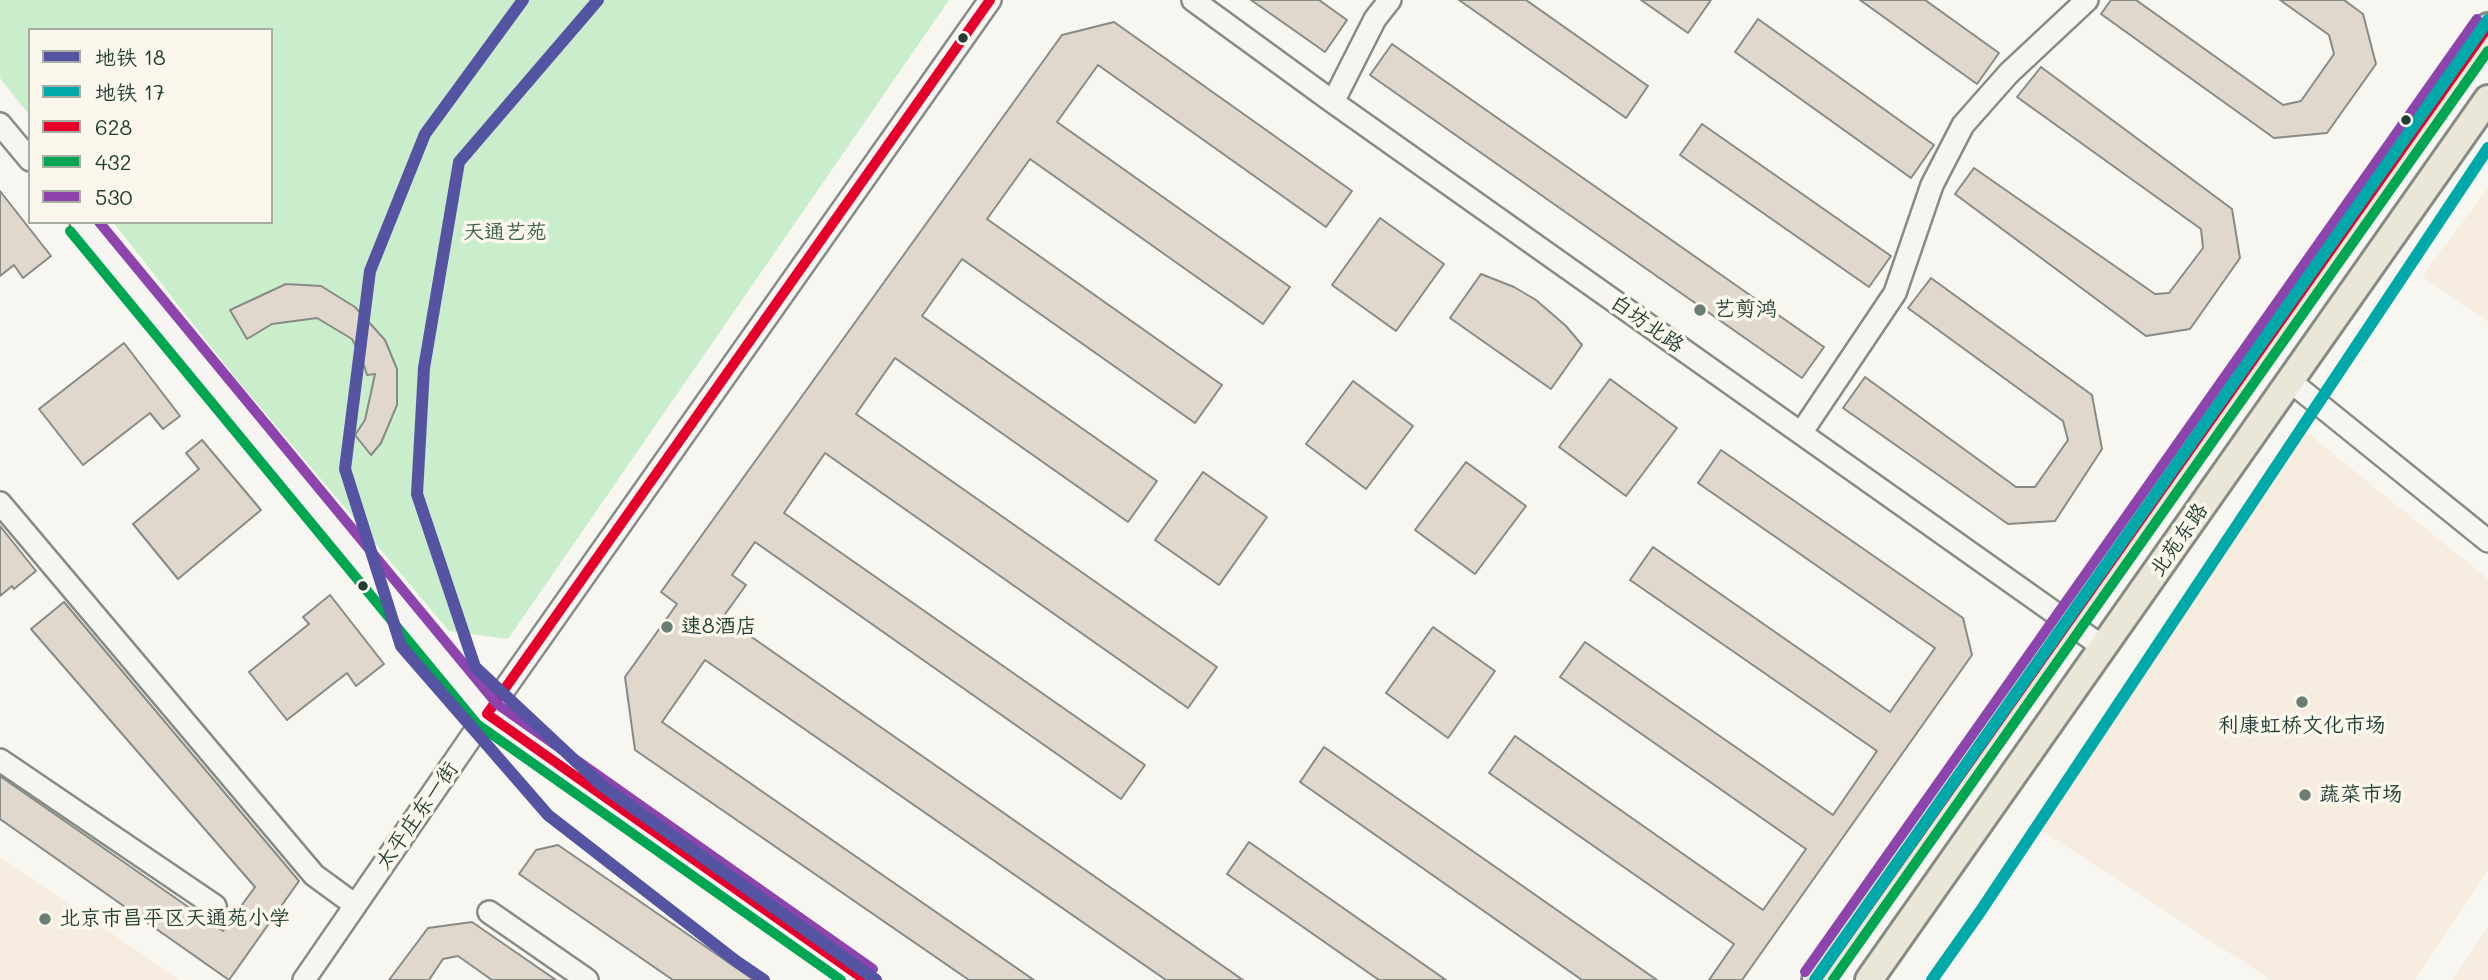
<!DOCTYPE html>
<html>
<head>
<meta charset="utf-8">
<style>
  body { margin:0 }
  #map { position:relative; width:2488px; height:980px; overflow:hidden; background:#f8f6f0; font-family:Mali,"LXGW WenKai TC",sans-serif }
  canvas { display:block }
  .legend { position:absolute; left:28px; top:28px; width:245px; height:196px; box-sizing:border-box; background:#fbf7ec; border:2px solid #a3ada2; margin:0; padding:9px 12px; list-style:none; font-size:21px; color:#1f3d34 }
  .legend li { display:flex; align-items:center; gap:14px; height:35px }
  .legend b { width:35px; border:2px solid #a3ada2 }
</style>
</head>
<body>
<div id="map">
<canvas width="2488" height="980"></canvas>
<ul class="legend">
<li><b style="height:9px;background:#5554a2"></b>地铁 18</li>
<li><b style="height:9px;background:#00a9a9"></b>地铁 17</li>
<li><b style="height:9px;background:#e4002b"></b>628</li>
<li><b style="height:9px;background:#00a651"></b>432</li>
<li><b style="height:9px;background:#8e44ad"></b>530</li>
</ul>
</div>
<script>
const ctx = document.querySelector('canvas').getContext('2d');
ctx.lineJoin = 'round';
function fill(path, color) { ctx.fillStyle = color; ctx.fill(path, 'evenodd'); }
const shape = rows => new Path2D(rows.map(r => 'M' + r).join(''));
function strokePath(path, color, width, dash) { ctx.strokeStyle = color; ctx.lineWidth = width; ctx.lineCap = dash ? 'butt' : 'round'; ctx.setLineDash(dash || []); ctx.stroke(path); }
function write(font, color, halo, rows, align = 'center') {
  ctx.font = font + ' Mali,"LXGW WenKai TC",sans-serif'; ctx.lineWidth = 7; ctx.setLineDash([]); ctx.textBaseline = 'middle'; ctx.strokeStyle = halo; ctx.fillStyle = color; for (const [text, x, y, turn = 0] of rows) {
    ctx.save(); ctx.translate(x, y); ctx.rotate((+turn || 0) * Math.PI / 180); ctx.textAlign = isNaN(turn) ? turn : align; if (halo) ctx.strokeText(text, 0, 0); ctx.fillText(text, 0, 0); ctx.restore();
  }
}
fill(shape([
  [2488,188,2488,322,2422,276],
  [2301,428,2488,579,2488,870,2415,980,2271,980,2033,825],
  [0,857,180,980,0,980],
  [2488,927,2488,980,2452,980]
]), '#f6ede0');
fill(shape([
  [0,0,949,0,508,639,449,631,233,375,113,222,271,222,271,30,30,30,30,116,0,78]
]), '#caedcc');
const building = shape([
  [1251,0,1319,0,1347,20,1325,52,1251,0],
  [1459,0,1526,0,1648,86,1626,118,1459,0],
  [1641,0,1711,0,1688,33,1641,0],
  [1860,0,1925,0,1999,53,1977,84,1860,0],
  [2111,0,2136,0,2283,105,2301,101,2334,54,2329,35,2280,0,2344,0,2363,14,2376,64,2327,133,2274,138,2101,14,2111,0],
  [1758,19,1934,145,1911,178,1735,52,1758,19],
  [1114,22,1352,191,1326,227,1098,65,1057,122,1290,287,1263,324,1030,159,987,219,1222,385,1195,423,962,259,922,316,1157,481,1128,522,895,358,856,414,1217,667,1188,708,825,453,784,513,1145,765,1121,799,755,542,732,575,746,585,723,617,1243,980,1166,980,705,660,662,722,1034,980,969,980,635,750,625,677,677,604,661,592,1062,35,1114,22],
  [1392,44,1824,347,1802,378,1370,75,1392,44],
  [2041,67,2232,209,2240,258,2190,329,2146,336,1955,194,1974,168,2155,294,2169,293,2203,248,2201,229,2017,97,2041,67],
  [1702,124,1891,256,1869,287,1680,155,1702,124],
  [0,191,51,256,23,278,14,265,0,276,0,191],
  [1380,218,1444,264,1396,331,1332,285,1380,218],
  [1481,274,1514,287,1536,300,1566,326,1582,345,1551,389,1450,318,1481,274],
  [1931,278,2092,395,2102,449,2055,521,2008,524,1843,408,1865,377,2016,487,2035,487,2068,440,2063,421,1908,308,1931,278],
  [286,284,321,286,355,307,385,340,397,369,397,405,381,443,371,455,355,435,365,420,375,374,367,375,361,356,352,339,317,318,272,324,247,339,230,310,286,284],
  [124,343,180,416,163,429,150,413,83,465,39,409,124,343],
  [1610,379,1677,428,1626,496,1559,447,1610,379],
  [1353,381,1413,426,1366,489,1306,444,1353,381],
  [202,440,261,510,178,579,133,524,199,469,186,453,202,440],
  [1721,450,1963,618,1972,655,1742,980,1709,980,1734,944,1489,773,1515,736,1763,910,1806,849,1560,677,1585,642,1833,815,1877,751,1630,580,1653,547,1890,712,1935,648,1698,483,1721,450],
  [1466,462,1526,506,1475,574,1415,530,1466,462],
  [1203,472,1267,517,1219,585,1155,540,1203,472],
  [0,526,36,571,14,589,12,586,0,596,0,526],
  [330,595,384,664,356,686,347,673,287,720,249,672,309,624,303,617,330,595],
  [64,602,299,881,229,980,0,819,0,776,223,931,255,887,31,629,64,602],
  [1433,627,1495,671,1448,738,1386,693,1433,627],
  [1324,747,1657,980,1582,980,1300,782,1324,747],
  [1249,842,1446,980,1379,980,1227,874,1249,842],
  [558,845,754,980,673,980,519,874,536,850,558,845],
  [472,922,556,980,492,980,458,956,443,959,429,980,389,980,428,928,472,922]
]);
fill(building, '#e0d7cd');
strokePath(building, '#868b86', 2);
const minor = shape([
  [1193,0,1333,102,2103,647],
  [1333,102,1375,19,1390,0],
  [0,124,30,160],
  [81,222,487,714,865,980],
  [2290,381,2488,541],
  [1801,433,1895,293,1932,185,1963,125,2009,73,2087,0],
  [0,503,314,875,355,905],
  [0,760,215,906],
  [489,912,587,980],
  [304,980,487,714,990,0]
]);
const major = shape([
  [1816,980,2488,27],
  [1869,980,2488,99]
]);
strokePath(minor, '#868b86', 26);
strokePath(major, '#868b86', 32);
strokePath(minor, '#f6f5f1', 21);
strokePath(major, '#ebe7d8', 26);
strokePath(shape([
  [487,714,990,0],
  [487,714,865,980],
  [1816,980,2488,27]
]), '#e4002b', 10);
strokePath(shape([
  [70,231,477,724,841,980],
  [1833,980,2488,51]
]), '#00a651', 10);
strokePath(shape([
  [99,222,497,704,873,969],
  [1805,972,2477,19]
]), '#8e44ad', 10);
strokePath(shape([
  [523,0,425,134,370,271,345,469,401,646,548,815,736,961,764,980],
  [598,0,459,162,424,368,417,494,475,667,601,785,876,980]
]), '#5554a2', 12);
strokePath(shape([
  [1815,980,2488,20],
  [1932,980,1980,912,2488,148]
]), '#00a9a9', 12);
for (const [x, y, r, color] of [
  [963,38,6,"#1f3d34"],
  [2406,120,6,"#1f3d34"],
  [1700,310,7,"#6b7e76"],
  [363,586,6,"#1f3d34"],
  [667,627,7,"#6b7e76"],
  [2302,702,7,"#6b7e76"],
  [2305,795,7,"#6b7e76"],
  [45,919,7,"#6b7e76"]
]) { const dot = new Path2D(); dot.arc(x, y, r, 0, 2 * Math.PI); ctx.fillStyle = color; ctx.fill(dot); strokePath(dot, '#fbf7ec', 2.5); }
write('21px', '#3a5f4c', '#fbf7ec', [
  ["天通艺苑",505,233]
]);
write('21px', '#1f3d34', '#fbf7ec', [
  ["艺剪鸿",1714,310],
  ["速8酒店",681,627],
  ["利康虹桥文化市场",2302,726,"center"],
  ["蔬菜市场",2319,795],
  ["北京市昌平区天通苑小学",59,919]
], 'left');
write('21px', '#1f3d34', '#fbf7ec', [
  ["白坊北路",1647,324,35],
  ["北苑东路",2179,540,-55],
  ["太平庄东一街",417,816,-55]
]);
</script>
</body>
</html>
